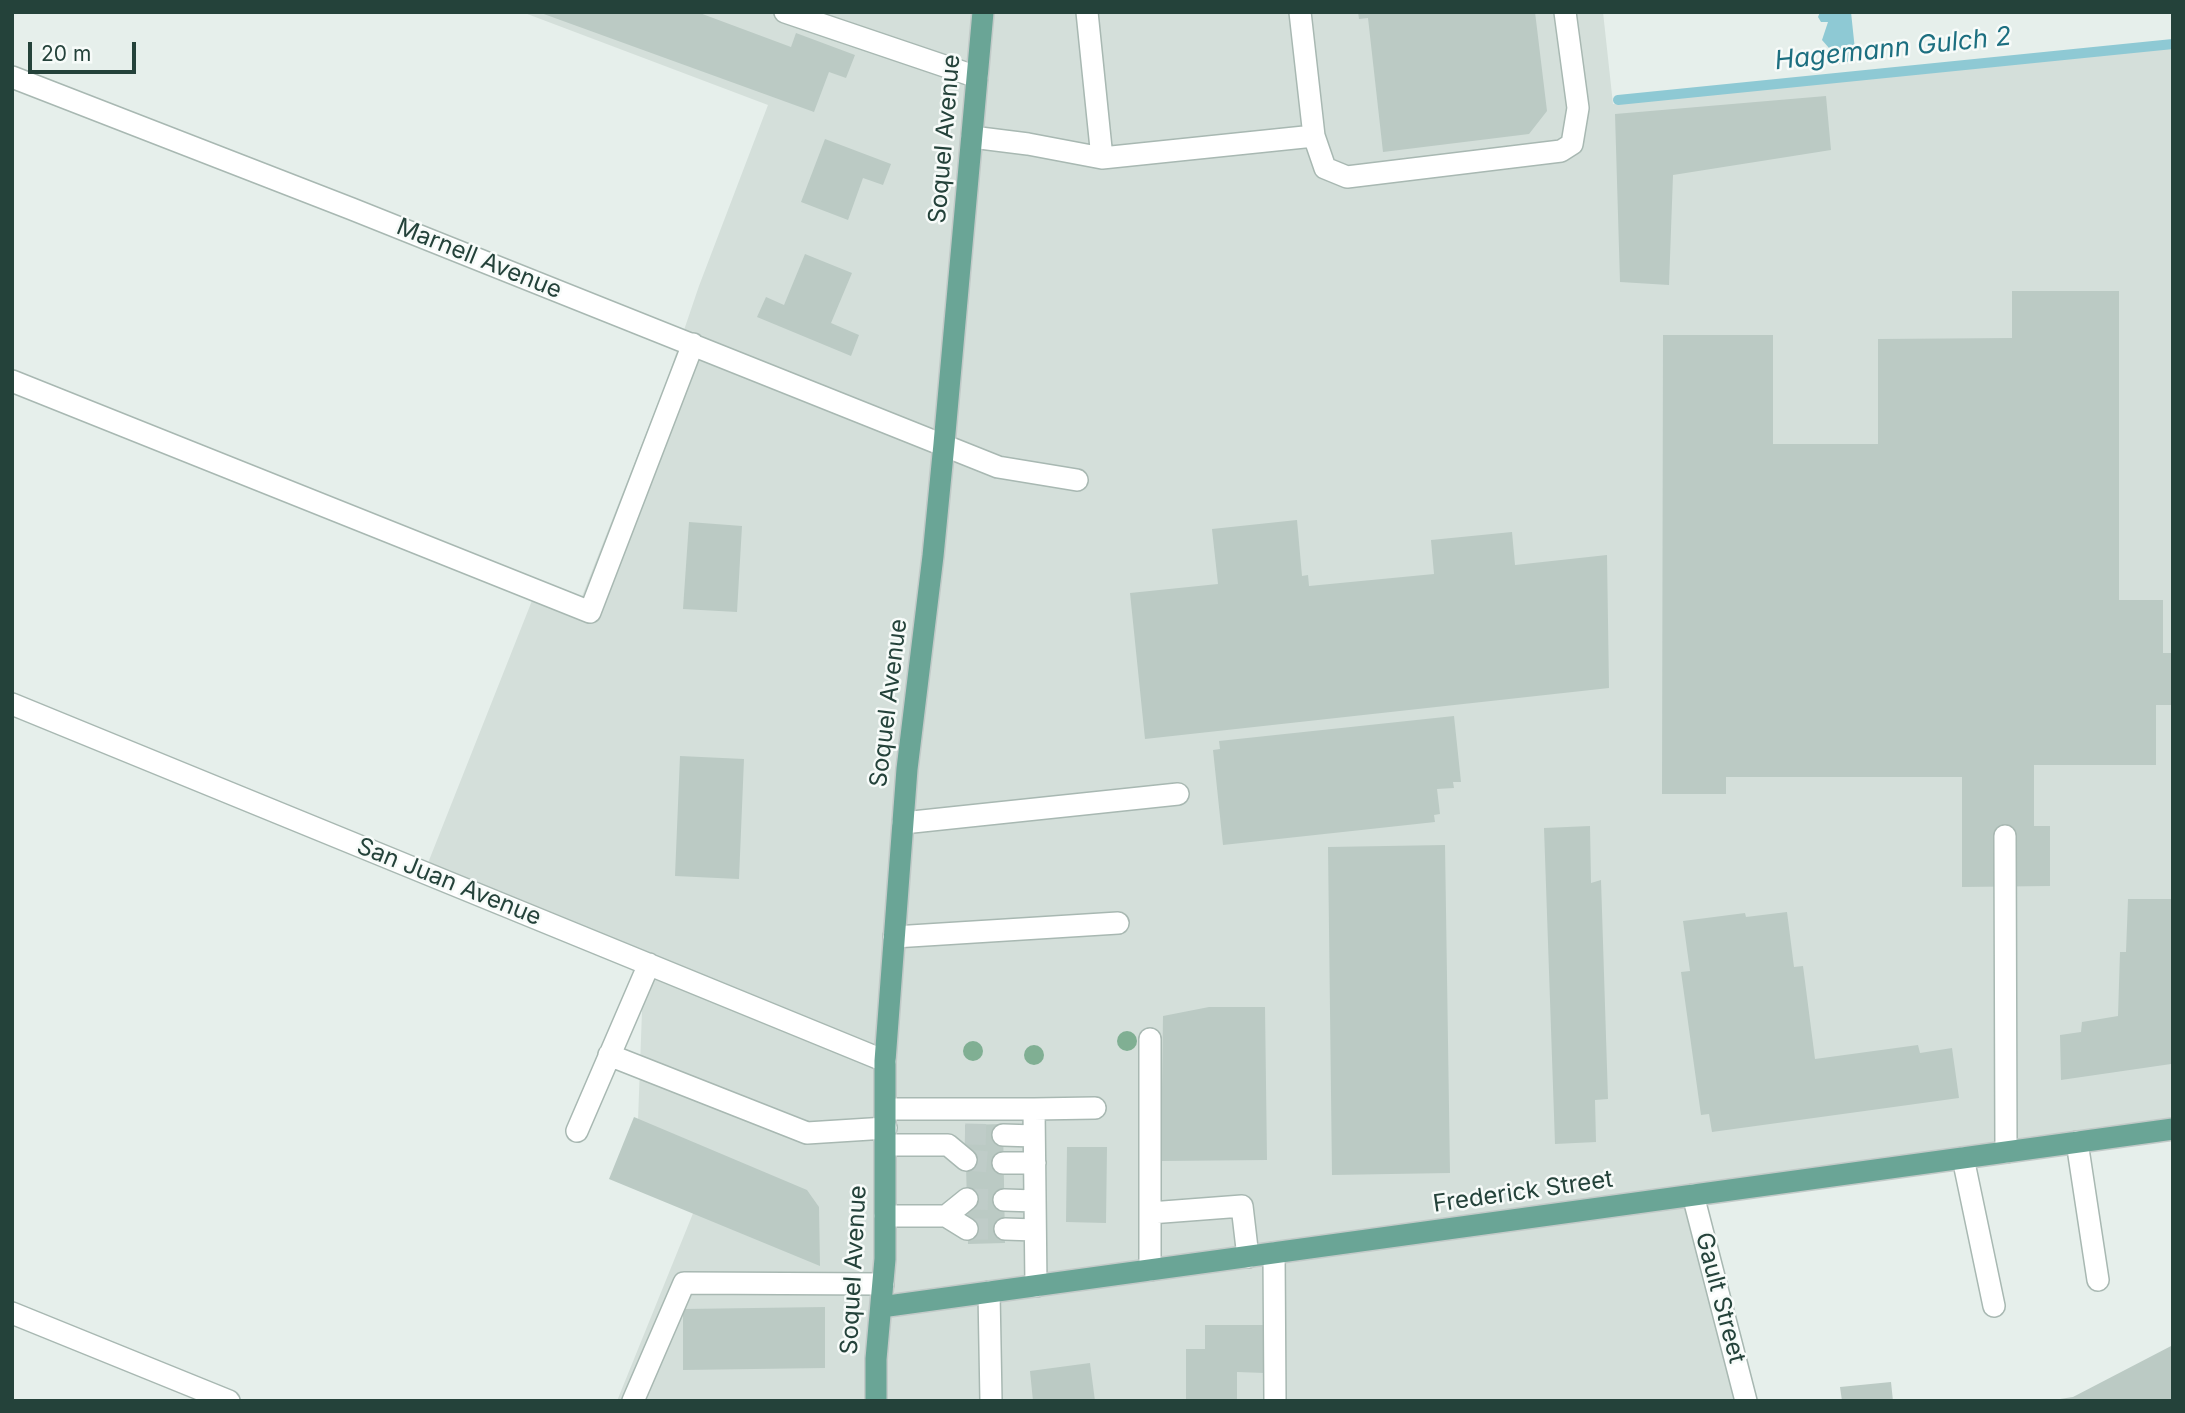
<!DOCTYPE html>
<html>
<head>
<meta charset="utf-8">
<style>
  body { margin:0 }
  #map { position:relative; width:2185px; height:1413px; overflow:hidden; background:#e6efeb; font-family:Inter,sans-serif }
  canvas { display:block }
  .frame { position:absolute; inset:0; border:14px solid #24423a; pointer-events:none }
  .scale { position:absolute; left:28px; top:42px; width:108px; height:32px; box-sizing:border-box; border:4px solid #24423a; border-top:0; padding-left:9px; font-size:21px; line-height:24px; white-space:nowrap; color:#24423a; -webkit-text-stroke:5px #f7fbf9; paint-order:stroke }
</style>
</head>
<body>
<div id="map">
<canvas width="2185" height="1413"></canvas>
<div class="frame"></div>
<div class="scale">20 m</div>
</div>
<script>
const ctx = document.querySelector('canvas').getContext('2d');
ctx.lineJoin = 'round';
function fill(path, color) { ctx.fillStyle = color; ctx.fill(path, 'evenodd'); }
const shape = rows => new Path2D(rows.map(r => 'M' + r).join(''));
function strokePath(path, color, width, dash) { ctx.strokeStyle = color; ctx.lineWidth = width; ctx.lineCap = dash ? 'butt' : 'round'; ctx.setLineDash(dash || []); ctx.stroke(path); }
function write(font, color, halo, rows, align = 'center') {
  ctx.font = font + ' Inter,sans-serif'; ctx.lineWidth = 5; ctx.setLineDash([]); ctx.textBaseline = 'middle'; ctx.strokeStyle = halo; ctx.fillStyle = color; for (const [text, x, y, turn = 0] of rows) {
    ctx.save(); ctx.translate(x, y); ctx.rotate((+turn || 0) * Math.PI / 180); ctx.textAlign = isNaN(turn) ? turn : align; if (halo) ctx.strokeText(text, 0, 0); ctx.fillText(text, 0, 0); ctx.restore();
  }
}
fill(shape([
  [522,12,1603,12,1613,104,2173,40,2173,1133,1698,1194,1752,1401,617,1401,698,1201,636,1175,644,957,426,868,539,583,581,599,667,380,699,286,768,105]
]), '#d4dfda');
fill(shape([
  [1820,12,1851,12,1855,50,1851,60,1843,64,1835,63,1829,57,1829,48,1822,40,1828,22,1821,22,1818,17]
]), '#8ec9d4');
strokePath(shape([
  [1618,100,2173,44]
]), '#8ec9d4', 10);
fill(shape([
  [697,12,791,47,796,33,855,55,846,78,829,72,814,112,541,13],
  [1358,12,1535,12,1547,111,1529,134,1383,152,1368,18,1359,19],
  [1826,96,1831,150,1673,175,1669,285,1620,282,1615,114],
  [825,139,891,164,883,185,863,178,848,220,801,202],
  [805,254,852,273,831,323,859,335,851,356,757,317,766,297,784,305],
  [2012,291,2119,291,2119,600,2163,600,2163,653,2173,653,2173,705,2156,705,2156,765,2034,765,2034,826,2050,826,2050,886,1962,887,1962,777,1726,777,1726,794,1662,794,1663,335,1773,335,1773,444,1878,444,1878,339,2012,338],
  [1297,520,1302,576,1308,575,1309,586,1434,574,1431,540,1512,532,1515,565,1607,555,1609,688,1145,739,1130,593,1218,584,1212,529],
  [689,522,742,526,737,612,683,609],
  [1454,716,1461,782,1453,782,1454,788,1437,789,1440,814,1434,815,1435,822,1223,845,1213,750,1220,749,1219,741],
  [680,756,744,759,739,879,675,876],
  [1590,826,1591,883,1601,880,1608,1099,1595,1100,1596,1142,1555,1144,1544,828],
  [1445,845,1450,1173,1332,1175,1328,847],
  [2128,899,2173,899,2171,1064,2061,1080,2060,1035,2081,1032,2082,1022,2118,1016,2120,952,2126,952],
  [1787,912,1794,967,1803,966,1815,1059,1918,1045,1920,1053,1952,1048,1959,1098,1712,1132,1709,1114,1701,1115,1681,972,1690,971,1683,921,1745,913,1746,917],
  [1209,1007,1265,1007,1267,1160,1161,1161,1163,1016],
  [634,1117,807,1190,819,1207,820,1266,609,1179],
  [1003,1124,1005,1243,968,1244,965,1125],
  [1067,1147,1107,1147,1106,1223,1066,1222],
  [825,1307,825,1368,683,1370,683,1309],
  [1205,1325,1265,1325,1265,1373,1237,1372,1237,1401,1186,1401,1186,1349,1205,1349],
  [2173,1345,2173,1401,2060,1401,2060,1399,2073,1397],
  [1090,1363,1095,1401,1033,1401,1030,1371],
  [1891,1382,1893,1401,1842,1401,1840,1387]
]), '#bbcac4');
strokePath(shape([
  [965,1134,1003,1135],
  [966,1160,1003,1163],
  [967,1199,1004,1200],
  [967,1229,1005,1229]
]), '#bfccc8', 21, [21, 10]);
const minor = shape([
  [785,12,977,77],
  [1087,12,1102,158],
  [12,77,352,209,998,467,1077,480],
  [1314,136,1325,168,1347,177,1561,151,1572,144,1578,108,1565,12],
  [972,137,1028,144,1102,158,1314,136,1300,12],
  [12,381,590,612,693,344],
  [12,704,885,1061],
  [903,823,1178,794],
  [2005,836,2006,1152],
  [894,937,1118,923],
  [1150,1039,1150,1270],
  [609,1055,807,1133,886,1128],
  [886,1109,1034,1109,1036,1286],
  [1034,1109,1095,1108],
  [577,1131,649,964],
  [1003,1135,1034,1136],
  [2077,1142,2098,1280],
  [886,1145,948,1145,966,1160],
  [1963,1158,1994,1306],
  [1003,1163,1035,1163],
  [1693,1195,1746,1401],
  [1004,1200,1035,1201],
  [1150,1213,1242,1206,1248,1257],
  [885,1216,946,1216,967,1229],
  [946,1216,967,1199],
  [1005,1229,1035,1230],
  [1274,1253,1275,1401],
  [989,1292,991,1401],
  [12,1313,229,1401],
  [633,1401,684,1283,883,1284]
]);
const major = shape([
  [881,1307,2173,1129],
  [876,1401,876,1359,885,1259,885,1061,907,769,933,556,944,444,983,12]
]);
strokePath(minor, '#a8b8b2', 24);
strokePath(major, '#c2cac8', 24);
strokePath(minor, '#fff', 21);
strokePath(major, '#6aa596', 21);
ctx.fillStyle = '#80af93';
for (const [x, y] of [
  [1127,1041],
  [973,1051],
  [1034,1055]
]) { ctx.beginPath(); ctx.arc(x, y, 10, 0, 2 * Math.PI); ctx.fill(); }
write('24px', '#24423a', '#f7fbf9', [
  ["Soquel Avenue",945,139,-85],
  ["Marnell Avenue",479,259,22],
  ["Soquel Avenue",889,703,-83],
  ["San Juan Avenue",449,882,22],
  ["Frederick Street",1523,1192,-8],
  ["Soquel Avenue",854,1270,-87],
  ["Gault Street",1720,1298,75]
]);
write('italic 26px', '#1c6f80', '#f7fbf9', [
  ["Hagemann Gulch 2",1893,49,-6]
]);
</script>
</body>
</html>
